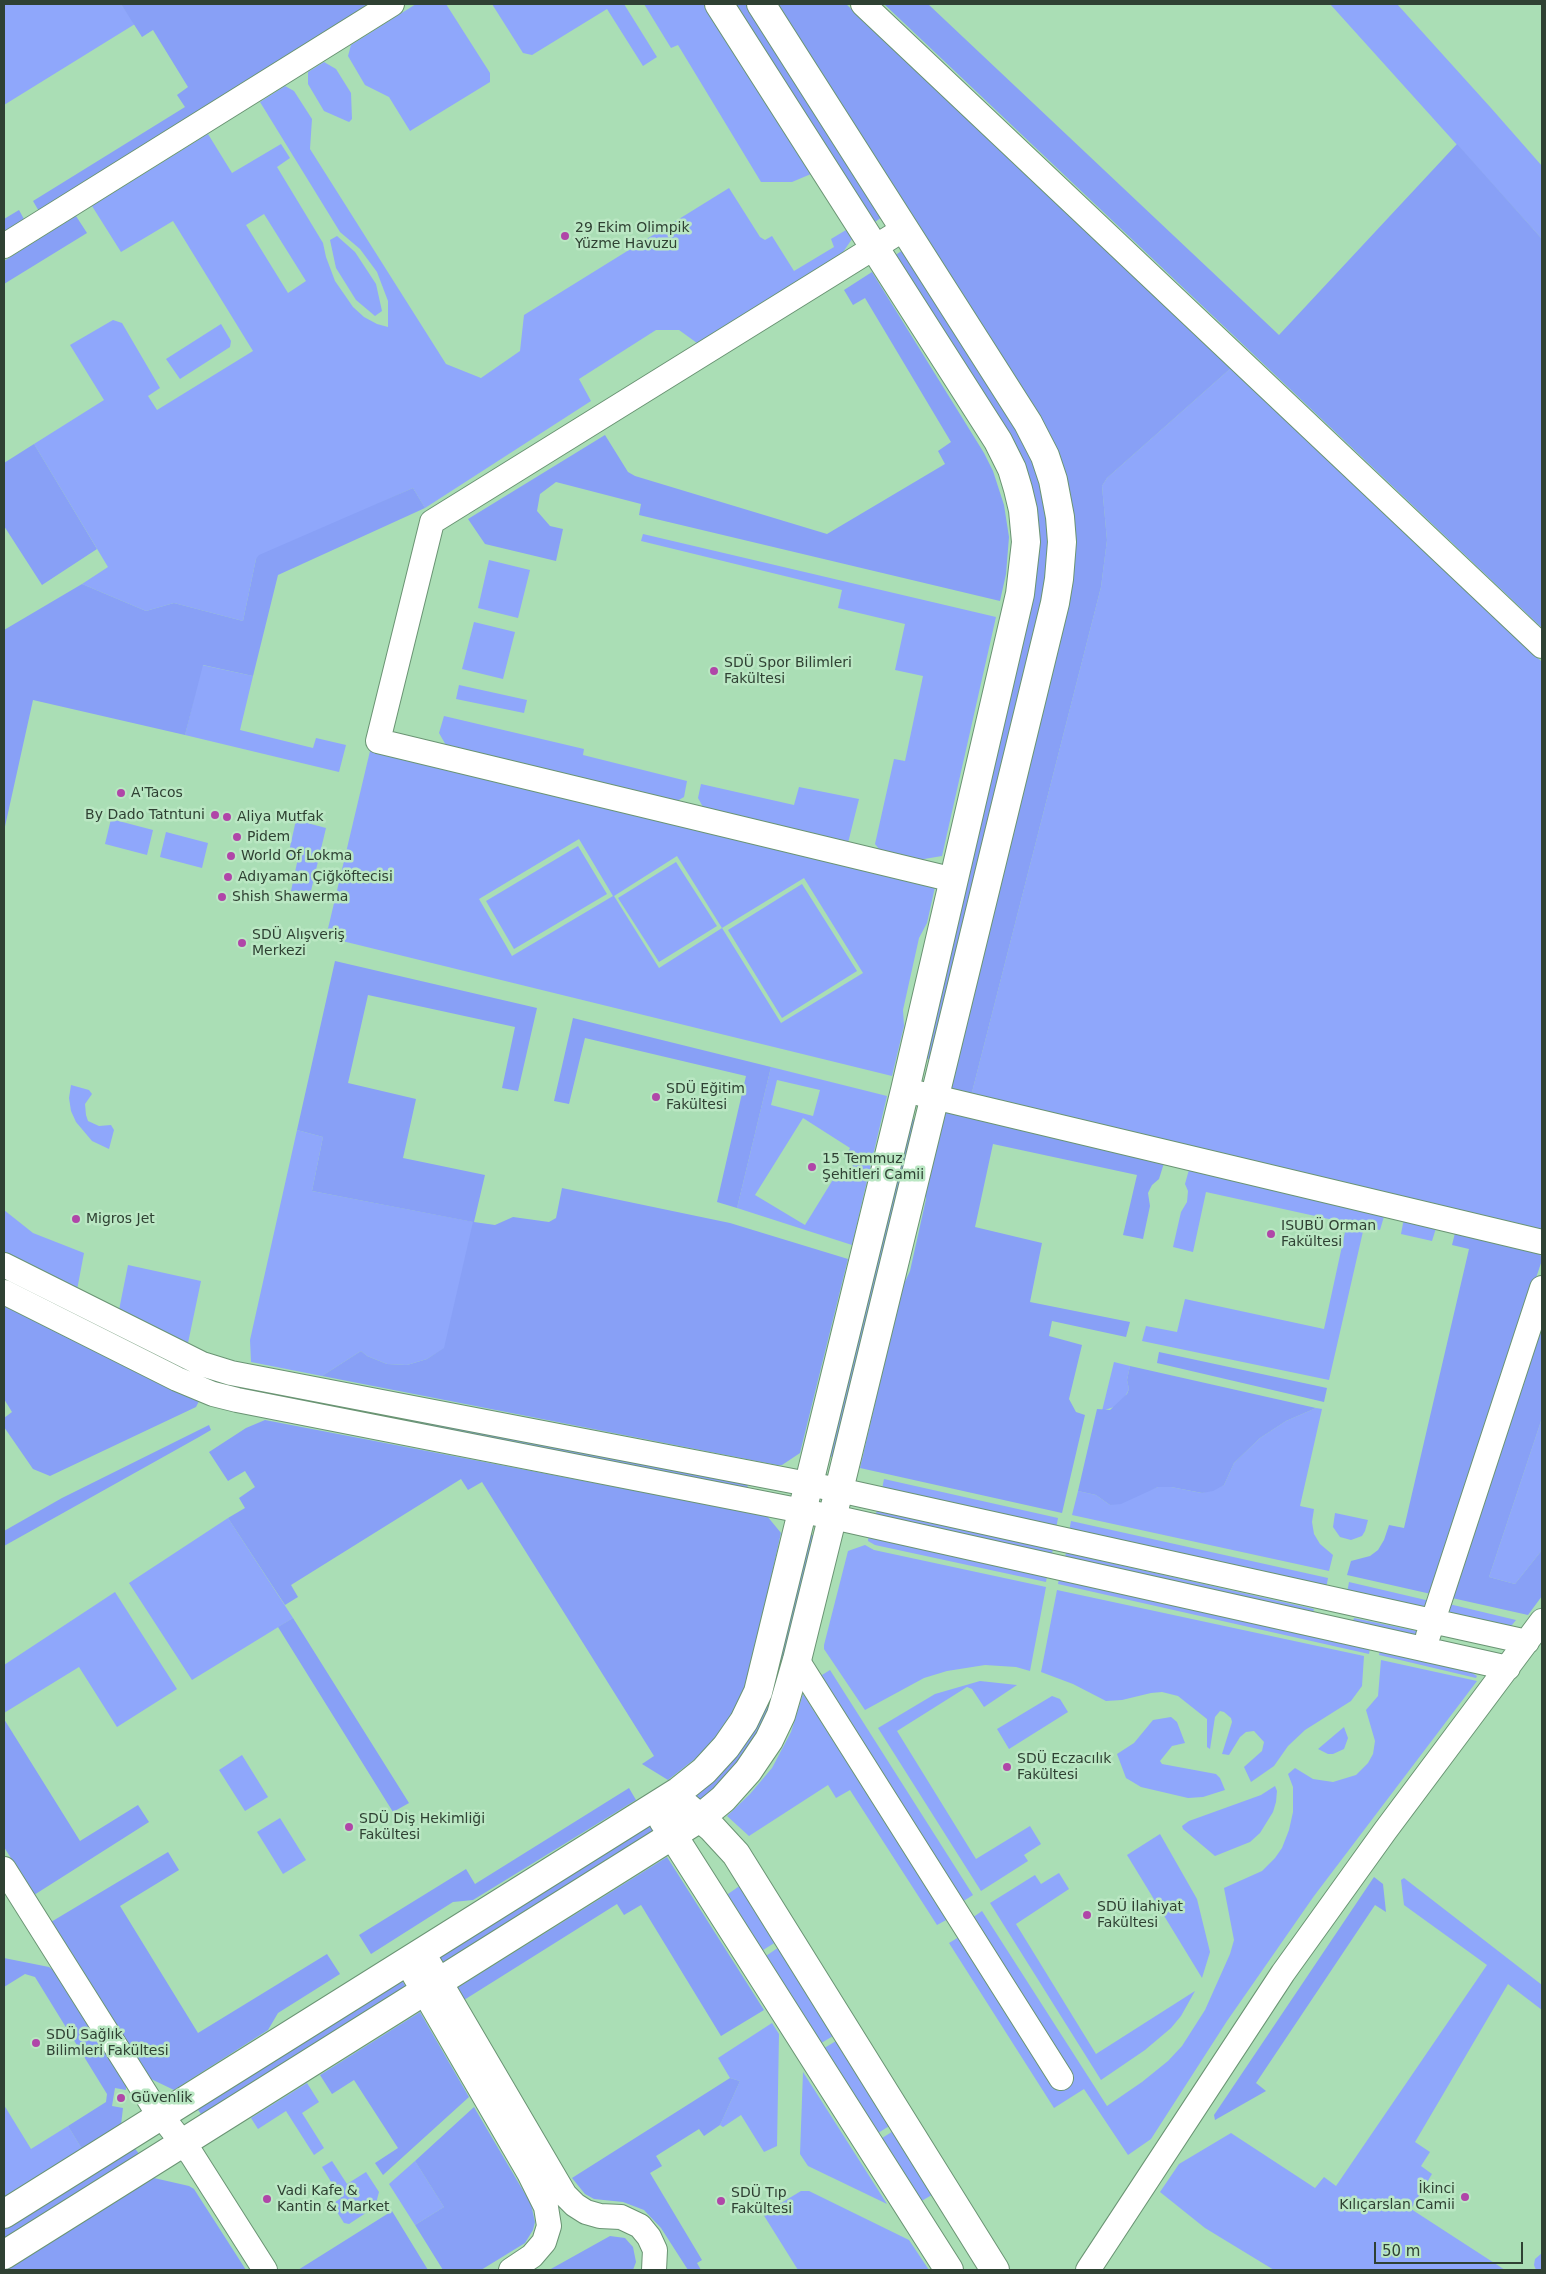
<!DOCTYPE html>
<html>
<head>
<meta charset="utf-8">
<style>
  body { margin:0 }
  #map { position:relative; width:1546px; height:2274px; overflow:hidden; background:#bae7c3; font-family:"DejaVu Sans",sans-serif }
  canvas { display:block }
  .frame { position:absolute; inset:0; border:5px solid #2f4133; pointer-events:none }
  .scale { position:absolute; left:1374px; top:2242px; width:149px; height:22px; box-sizing:border-box; border:2px solid #2f4133; border-top:0; padding-left:6px; font-size:15px; line-height:18px; white-space:nowrap; color:#2f4133; -webkit-text-stroke:4px #bae7c3; paint-order:stroke }
</style>
</head>
<body>
<div id="map">
<canvas width="1546" height="2274"></canvas>
<div class="frame"></div>
<div class="scale">50 m</div>
</div>
<script>
const ctx = document.querySelector('canvas').getContext('2d');
ctx.lineJoin = 'round';
function fill(path, color) { ctx.fillStyle = color; ctx.fill(path, 'evenodd'); }
const shape = rows => new Path2D(rows.map(r => 'M' + r).join(''));
function strokePath(path, color, width, dash) { ctx.strokeStyle = color; ctx.lineWidth = width; ctx.lineCap = dash ? 'butt' : 'round'; ctx.setLineDash(dash || []); ctx.stroke(path); }
function write(font, color, halo, rows, align = 'center') {
  ctx.font = font + ' "DejaVu Sans",sans-serif'; ctx.lineWidth = 5; ctx.setLineDash([]); ctx.textBaseline = 'middle'; ctx.strokeStyle = halo; ctx.fillStyle = color; for (const [text, x, y, turn = 0] of rows) {
    ctx.save(); ctx.translate(x, y); ctx.rotate((+turn || 0) * Math.PI / 180); ctx.textAlign = isNaN(turn) ? turn : align; if (halo) ctx.strokeText(text, 0, 0); ctx.fillText(text, 0, 0); ctx.restore();
  }
}
fill(shape([
  [4,4,1542,4,1542,2270,4,2270]
]), '#aadeb5');
fill(shape([
  [4,4,121,4,135,24,4,105],
  [416,4,446,4,490,73,490,82,410,131,389,97,365,85,348,56,351,45],
  [492,4,624,4,657,57,643,66,607,9,532,55,523,53],
  [644,4,706,4,811,174,792,182,761,182,678,45,671,48],
  [1330,4,1397,4,1491,108,1542,166,1542,239],
  [324,62,336,69,351,93,352,119,349,122,324,111,308,84,308,72],
  [285,86,294,91,312,119,310,149,446,364,481,378,520,351,524,315,729,188,760,237,765,240,772,236,794,271,834,247,831,239,846,230,852,239,841,255,697,343,679,330,656,330,579,379,591,401,425,508,413,488,256,559,243,621,174,603,146,611,82,584,108,567,34,444,104,400,70,345,113,320,122,323,160,388,148,396,157,410,253,351,173,221,121,252,92,206,208,134,232,173,281,144,290,158,277,167,323,243,326,257,335,281,353,307,364,317,377,324,388,327,388,301,377,272,360,249,340,232,260,102],
  [264,214,306,281,288,293,246,225],
  [337,236,355,252,376,284,382,311,375,316,356,300,336,268,330,240],
  [221,324,231,341,230,347,180,379,166,359],
  [1231,368,1542,662,1542,1234,971,1096,1101,587,1107,540,1102,486,1107,478],
  [643,534,996,617,942,856,918,860,879,849,875,844,894,759,905,761,923,676,895,670,905,624,838,608,842,590,641,541],
  [489,560,530,570,518,618,478,608],
  [474,622,515,632,503,679,462,669],
  [202,665,253,676,240,730,313,748,316,738,346,745,339,772,185,735],
  [459,685,527,700,524,713,456,699],
  [444,716,584,749,583,755,687,781,684,797,677,801,447,747,439,733],
  [370,751,935,887,927,923,919,938,903,1010,904,1026,892,1076,326,937],
  [579,839,613,896,512,956,479,899],
  [677,856,722,928,659,968,614,896],
  [804,878,863,973,781,1023,722,928],
  [701,784,794,805,799,787,859,799,848,843,703,807,698,798],
  [111,819,153,830,147,855,105,844],
  [296,820,326,828,310,895,291,891,298,858,288,856],
  [166,832,208,843,202,868,160,857],
  [578,846,607,894,514,949,486,901],
  [676,862,717,926,659,962,618,898],
  [802,884,857,971,782,1018,728,930],
  [771,1067,887,1096,852,1245,737,1208],
  [777,1080,820,1090,813,1116,771,1105],
  [803,1118,850,1148,846,1156,855,1162,845,1178,837,1173,805,1225,755,1195],
  [71,1085,89,1090,92,1094,85,1104,86,1115,88,1121,99,1126,111,1125,114,1130,109,1149,92,1141,76,1122,71,1111,69,1098],
  [297,1130,323,1137,312,1191,474,1222,445,1348,427,1359,407,1365,387,1364,367,1356,361,1351,322,1376,251,1362,250,1340],
  [1190,1166,1385,1213,1380,1230,1364,1227,1329,1380,1142,1341,1146,1326,1177,1332,1185,1299,1324,1329,1347,1223,1206,1192,1193,1252,1173,1247,1181,1212,1187,1202,1188,1191,1185,1184],
  [4,1210,33,1233,84,1253,77,1290,4,1255],
  [1404,1218,1437,1225,1432,1241,1401,1234],
  [128,1265,201,1281,188,1343,119,1310],
  [1114,1362,1130,1366,1127,1380,1129,1389,1124,1399,1114,1407,1102,1411],
  [1316,1408,1322,1409,1300,1506,1314,1509,1312,1522,1314,1534,1320,1544,1333,1555,1329,1571,1072,1515,1078,1491,1096,1495,1110,1505,1158,1487,1171,1487,1202,1493,1224,1485,1234,1463,1260,1438,1286,1421],
  [1542,1418,1542,1550,1515,1584,1489,1577],
  [884,1479,1058,1518,1056,1529,882,1489],
  [877,1509,1053,1549,1052,1554,876,1514],
  [1335,1513,1368,1520,1365,1531,1362,1536,1351,1540,1340,1537,1333,1527],
  [228,1518,293,1618,192,1680,129,1583],
  [1071,1521,1328,1578,1326,1589,1069,1532],
  [869,1531,1048,1570,1046,1582,875,1545,868,1541],
  [865,1545,874,1550,1046,1587,1030,1671,1016,1667,985,1665,947,1671,924,1678,865,1710,824,1649,824,1645,848,1551],
  [1066,1553,1314,1609,1313,1613,1065,1557],
  [1060,1573,1371,1643,1369,1654,1058,1584],
  [1349,1582,1430,1601,1427,1612,1347,1593],
  [1057,1590,1364,1656,1362,1686,1351,1701,1305,1730,1288,1746,1274,1766,1251,1782,1244,1767,1262,1751,1264,1742,1254,1731,1246,1732,1240,1737,1229,1755,1222,1754,1232,1722,1231,1718,1224,1712,1220,1711,1215,1717,1210,1749,1207,1747,1207,1719,1178,1696,1162,1692,1151,1693,1122,1700,1106,1701,1073,1684,1041,1672],
  [115,1592,177,1689,117,1727,79,1667,4,1713,4,1665],
  [1449,1604,1516,1620,1508,1630,1446,1615],
  [1354,1618,1421,1632,1420,1636,1353,1621],
  [1381,1645,1453,1661,1477,1676,1476,1678,1379,1655],
  [1381,1660,1477,1681,1314,1896,1227,2021,1151,2139,1128,2155,1084,2089,1054,2108,949,1943,959,1937,1058,2091,1074,2080,972,1918,982,1911,1107,2106,1142,2082,1168,2061,1182,2046,1205,2010,1230,1954,1234,1940,1224,1888,1262,1871,1275,1858,1282,1848,1289,1830,1293,1812,1293,1787,1288,1774,1295,1768,1313,1779,1333,1782,1356,1775,1368,1763,1373,1754,1375,1741,1366,1710,1378,1696],
  [830,1670,973,1895,962,1902,821,1678,822,1675],
  [980,1681,1017,1685,984,1707,972,1689,967,1687,897,1731,976,1859,1030,1826,1041,1844,1024,1855,1028,1861,981,1891,878,1728,935,1694],
  [803,1694,948,1919,937,1925,850,1790,836,1798,828,1785,749,1836,727,1816,750,1794,772,1768,791,1732],
  [1052,1696,1060,1699,1068,1712,1009,1749,997,1729],
  [1171,1717,1177,1722,1185,1743,1172,1746,1160,1761,1162,1764,1216,1774,1220,1778,1225,1790,1203,1797,1188,1798,1141,1787,1126,1778,1117,1754,1134,1743,1153,1720],
  [1344,1727,1348,1738,1344,1749,1333,1754,1328,1754,1318,1749],
  [242,1755,268,1797,245,1811,219,1770],
  [1275,1786,1277,1791,1276,1802,1273,1812,1260,1833,1250,1842,1215,1856,1183,1829,1182,1826,1189,1821,1261,1795],
  [280,1818,306,1860,283,1874,257,1832],
  [1160,1834,1197,1899,1210,1952,1202,1978,1127,1855],
  [1059,1873,1069,1889,1016,1924,1096,2054,1195,1991,1181,2016,1171,2028,1145,2050,1101,2080,990,1903,1035,1875,1041,1884],
  [1404,1878,1542,1985,1542,2010,1508,1984,1415,2142,1430,2152,1421,2166,1432,2174,1411,2209,1505,2270,1274,2270,1205,2228,1160,2192,1179,2164,1231,2133,1315,2188,1324,2177,1336,2186,1487,1965,1404,1905,1401,1880],
  [741,1885,779,1940,760,1952,726,1899,728,1894],
  [782,1945,838,2033,818,2045,763,1958],
  [772,2023,779,2034,777,2146,764,2152,741,2115,723,2127,720,2125,740,2081,730,2078,718,2058],
  [841,2038,894,2123,875,2135,821,2050],
  [803,2072,887,2204,808,2166,800,2154],
  [307,2083,319,2102,302,2113,324,2148,314,2155,286,2111,258,2129,251,2118],
  [4,2105,31,2149,68,2126,82,2149,4,2198],
  [898,2128,937,2192,918,2203,879,2140],
  [332,2161,347,2184,366,2172,379,2192,375,2207,349,2224,344,2223,332,2204,341,2198,322,2167],
  [415,2161,444,2207,415,2225,389,2184],
  [801,2191,809,2191,909,2240,929,2270,798,2270,763,2214],
  [1542,2253,1542,2270,1536,2270,1534,2265,1535,2259]
]), '#8fa7fb');
fill(shape([
  [121,4,369,4,40,213,33,201,185,107,177,95,188,87,153,30,142,37],
  [732,4,751,4,885,215,872,224],
  [776,4,846,4,1231,368,1107,478,1102,486,1107,540,1101,587,971,1096,947,1090,1069,507],
  [884,4,928,4,1279,335,1457,144,1542,239,1542,628],
  [19,210,25,221,4,235,4,219],
  [76,216,87,233,4,284,4,261],
  [903,250,1028,442,1049,511,1050,580,931,1060,921,1057,1036,547,894,256],
  [872,272,984,453,993,471,1004,505,1009,537,1006,574,1000,601,639,515,641,504,556,482,540,494,537,511,550,526,563,529,556,561,485,544,468,519,605,435,628,472,635,476,827,534,945,464,938,451,951,442,865,298,853,305,844,290],
  [34,444,97,549,42,585,4,526,4,463],
  [413,488,425,508,278,575,253,676,203,665,185,735,33,700,4,831,4,630,82,584,146,611,174,603,243,621,256,559,259,555],
  [335,961,537,1008,518,1091,502,1088,515,1027,368,995,348,1083,416,1099,403,1158,485,1175,474,1222,495,1225,513,1217,549,1222,556,1218,562,1188,730,1223,848,1259,800,1453,782,1465,777,1465,322,1376,361,1351,367,1356,387,1364,407,1365,427,1359,444,1348,473,1222,312,1191,323,1137,297,1130],
  [573,1018,771,1067,737,1208,717,1202,746,1076,585,1038,569,1104,554,1101],
  [942,1109,1164,1163,1159,1179,1152,1185,1148,1193,1150,1206,1143,1239,1123,1235,1137,1175,993,1144,975,1227,1042,1243,1030,1302,1130,1322,1126,1337,1052,1321,1049,1336,1082,1345,1069,1399,1076,1412,1085,1415,1062,1513,860,1468,902,1288,910,1271,926,1199,926,1182],
  [909,1118,919,1121,840,1458,826,1456],
  [1456,1229,1539,1249,1542,1260,1431,1594,1347,1575,1351,1561,1370,1556,1378,1550,1384,1540,1389,1525,1404,1528,1469,1249,1452,1245],
  [4,1304,140,1374,199,1401,196,1407,50,1476,33,1469,4,1427,4,1418,12,1412,4,1399],
  [1542,1325,1542,1418,1489,1577,1515,1584,1542,1550,1542,1596,1528,1615,1452,1598],
  [1159,1352,1327,1388,1324,1402,1157,1363],
  [1130,1366,1316,1408,1286,1421,1260,1438,1234,1463,1224,1485,1213,1491,1202,1493,1171,1487,1158,1487,1121,1504,1110,1505,1096,1495,1078,1491,1097,1409,1110,1410,1127,1394,1129,1389,1127,1380],
  [296,1395,748,1483,747,1490,295,1401],
  [265,1420,767,1516,781,1533,749,1676,740,1701,726,1725,705,1751,668,1780,642,1764,654,1756,482,1482,468,1490,461,1479,291,1585,298,1597,285,1605,228,1518,245,1508,239,1498,255,1487,245,1471,228,1481,209,1452,246,1428],
  [209,1425,211,1430,199,1437,4,1546,4,1531,62,1498],
  [809,1534,820,1537,773,1712,735,1770,701,1801,691,1794,711,1777],
  [293,1618,409,1803,393,1812,278,1627],
  [4,1719,80,1841,138,1805,149,1822,34,1895,4,1847],
  [629,1788,636,1800,473,1900,453,1902,371,1954,359,1935,466,1869,475,1884],
  [653,1819,659,1829,442,1965,436,1956],
  [168,1852,179,1870,120,1906,198,2033,327,1954,340,1974,278,2013,268,2030,174,2090,149,2078,51,1922],
  [667,1857,764,2010,721,2036,641,1905,624,1915,617,1904,464,2000,457,1988],
  [1374,1877,1383,1884,1386,1912,1375,1905,1256,2083,1266,2091,1215,2120,1214,2115],
  [4,1958,49,1967,53,1970,126,2085,126,2090,115,2088,112,2106,123,2108,121,2125,82,2149,68,2126,106,2102,107,2094,35,1977,25,1974,4,1987],
  [400,1978,407,1988,203,2117,196,2107],
  [420,2012,469,2097,383,2175,375,2163,398,2148,354,2080,332,2094,320,2075],
  [730,2078,740,2081,720,2125,704,2136,699,2129,656,2156,662,2166,650,2173,702,2260,697,2263,701,2270,688,2270,661,2228,644,2210,623,2202,594,2199,585,2194,572,2178],
  [474,2107,531,2204,535,2222,533,2230,525,2243,481,2270,443,2270,415,2225,444,2207,415,2161],
  [133,2146,140,2155,4,2241,4,2227],
  [154,2178,189,2186,194,2189,246,2270,6,2270],
  [392,2211,428,2270,298,2270],
  [610,2236,625,2238,633,2247,636,2262,633,2270,549,2270]
]), '#88a0f6');
const minor = shape([
  [863,4,1542,646],
  [904,229,432,522,378,741,954,880],
  [4,246,392,4],
  [905,1090,1542,1242],
  [4,1265,202,1364,231,1373,839,1490,1527,1642],
  [4,1292,177,1379,213,1394,237,1400,833,1517,1508,1668],
  [1428,1636,1542,1288],
  [797,1660,1061,2078],
  [4,1869,152,2104,192,2155,265,2270],
  [422,1951,565,2195,575,2205,586,2212,600,2216,621,2217,640,2226,649,2237,655,2250,654,2270],
  [406,1961,529,2173,546,2207,549,2226,544,2242,532,2256,511,2270],
  [1088,2270,1283,1973,1385,1831,1542,1621]
]);
const tertiary = shape([
  [687,1807,712,1828,736,1854,995,2270],
  [663,1820,949,2270],
  [4,2214,679,1791,704,1771,726,1747,744,1721,758,1692,905,1090,1020,594,1026,542,1023,510,1018,489,1012,469,998,441,719,4],
  [4,2255,700,1818,723,1799,748,1771,769,1740,781,1715,797,1660,839,1490,1055,603,1059,579,1062,542,1060,517,1053,480,1045,456,1028,423,761,4]
]);
strokePath(minor, '#6a9473', 26);
strokePath(tertiary, '#6a9473', 30);
strokePath(minor, '#fff', 24);
strokePath(tertiary, '#fff', 28);
for (const [x, y, r, color] of [
  [565,236,5,"#b046a8"],
  [714,671,5,"#b046a8"],
  [121,793,5,"#b046a8"],
  [215,815,5,"#b046a8"],
  [227,817,5,"#b046a8"],
  [237,837,5,"#b046a8"],
  [231,856,5,"#b046a8"],
  [228,877,5,"#b046a8"],
  [222,897,5,"#b046a8"],
  [242,943,5,"#b046a8"],
  [656,1097,5,"#b046a8"],
  [812,1167,5,"#b046a8"],
  [76,1219,5,"#b046a8"],
  [1271,1234,5,"#b046a8"],
  [1007,1767,5,"#b046a8"],
  [349,1827,5,"#b046a8"],
  [1087,1915,5,"#b046a8"],
  [36,2043,5,"#b046a8"],
  [121,2098,5,"#b046a8"],
  [1465,2197,5,"#b046a8"],
  [267,2199,5,"#b046a8"],
  [721,2201,5,"#b046a8"]
]) { const dot = new Path2D(); dot.arc(x, y, r, 0, 2 * Math.PI); ctx.fillStyle = color; ctx.fill(dot); strokePath(dot, '#bae7c3', 2); }
write('14px', '#2f4133', '#bae7c3', [
  ["29 Ekim Olimpik",575,228],
  ["Yüzme Havuzu",575,244],
  ["SDÜ Spor Bilimleri",724,663],
  ["Fakültesi",724,679],
  ["A'Tacos",131,793],
  ["By Dado Tatntuni",205,815,"right"],
  ["Aliya Mutfak",237,817],
  ["Pidem",247,837],
  ["World Of Lokma",241,856],
  ["Adıyaman Çiğköftecisi",238,877],
  ["Shish Shawerma",232,897],
  ["SDÜ Alışveriş",252,935],
  ["Merkezi",252,951],
  ["SDÜ Eğitim",666,1089],
  ["Fakültesi",666,1105],
  ["15 Temmuz",822,1159],
  ["Şehitleri Camii",822,1175],
  ["Migros Jet",86,1219],
  ["ISUBÜ Orman",1281,1226],
  ["Fakültesi",1281,1242],
  ["SDÜ Eczacılık",1017,1759],
  ["Fakültesi",1017,1775],
  ["SDÜ Diş Hekimliği",359,1819],
  ["Fakültesi",359,1835],
  ["SDÜ İlahiyat",1097,1907],
  ["Fakültesi",1097,1923],
  ["SDÜ Sağlık",46,2035],
  ["Bilimleri Fakültesi",46,2051],
  ["Güvenlik",131,2098],
  ["İkinci",1455,2189,"right"],
  ["Kılıçarslan Camii",1455,2205,"right"],
  ["Vadi Kafe &",277,2191],
  ["Kantin & Market",277,2207],
  ["SDÜ Tıp",731,2193],
  ["Fakültesi",731,2209]
], 'left');
</script>
</body>
</html>
